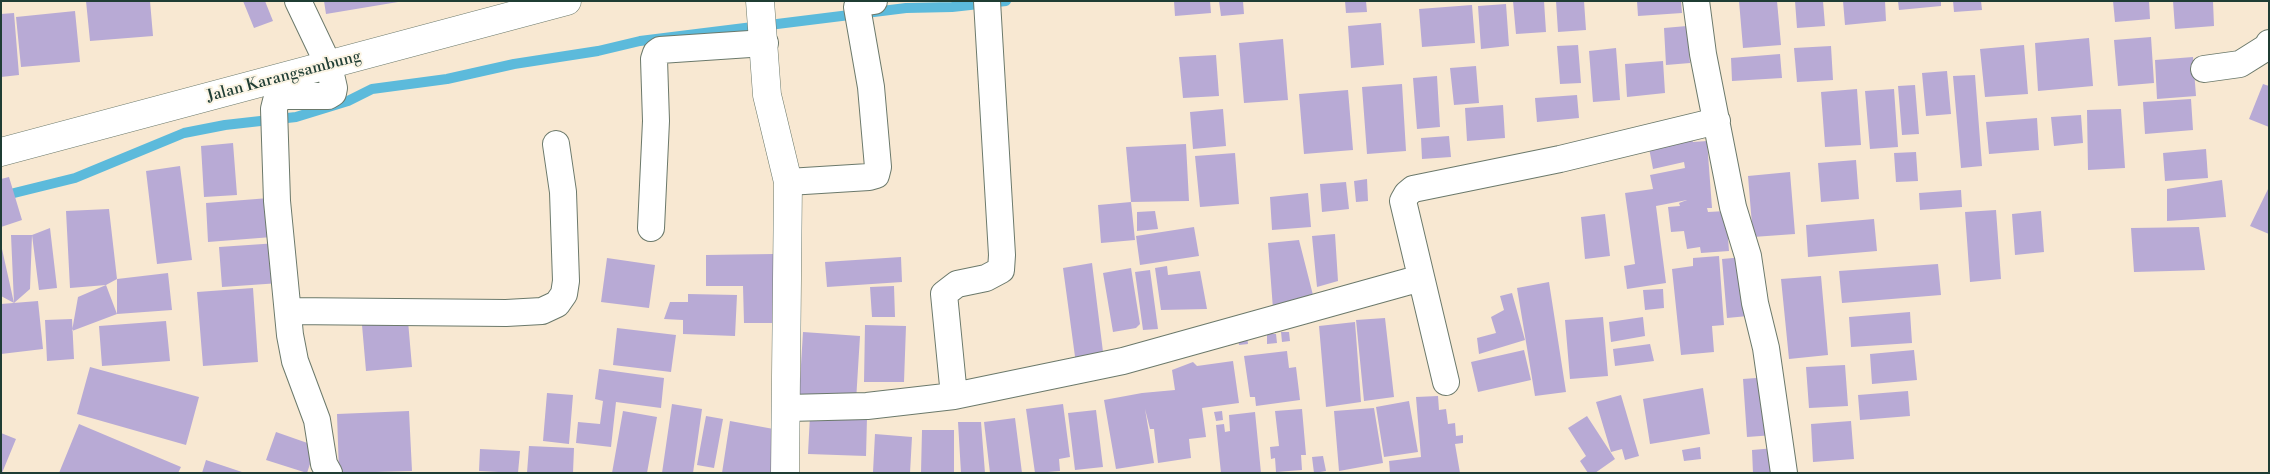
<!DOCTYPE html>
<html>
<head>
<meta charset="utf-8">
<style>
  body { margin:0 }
  #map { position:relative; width:2270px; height:474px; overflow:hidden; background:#f8e8d2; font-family:"Libre Bodoni",serif }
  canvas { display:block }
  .frame { position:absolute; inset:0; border:2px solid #1f3d34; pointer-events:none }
</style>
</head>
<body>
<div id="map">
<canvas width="2270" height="474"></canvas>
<div class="frame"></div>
</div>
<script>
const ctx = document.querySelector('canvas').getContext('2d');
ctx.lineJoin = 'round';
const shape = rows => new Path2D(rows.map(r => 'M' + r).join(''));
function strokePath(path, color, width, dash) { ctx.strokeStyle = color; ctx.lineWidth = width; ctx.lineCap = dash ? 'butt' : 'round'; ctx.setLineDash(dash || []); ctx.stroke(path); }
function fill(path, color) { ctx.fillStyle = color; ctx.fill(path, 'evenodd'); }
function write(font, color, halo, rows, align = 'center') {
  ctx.font = font + ' "Libre Bodoni",serif'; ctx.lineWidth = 4; ctx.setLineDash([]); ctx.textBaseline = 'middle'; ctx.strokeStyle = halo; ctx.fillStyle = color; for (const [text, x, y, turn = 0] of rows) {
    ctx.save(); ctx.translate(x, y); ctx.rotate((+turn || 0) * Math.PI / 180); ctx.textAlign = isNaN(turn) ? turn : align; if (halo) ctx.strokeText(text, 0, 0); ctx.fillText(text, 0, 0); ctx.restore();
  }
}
strokePath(shape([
  [2,196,75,178,184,133,225,125,296,117,348,101,372,89,447,79,514,64,598,51,640,41,906,8,952,7,1006,1]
]), '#5cbadb', 10);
fill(shape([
  [86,1,150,1,153,36,90,41],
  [243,1,265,1,273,21,254,28],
  [324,1,398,1,398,2,326,14],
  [1174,1,1210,1,1211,13,1175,16],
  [1219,1,1243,1,1244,14,1221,16],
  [1345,1,1366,1,1367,12,1346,13],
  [1513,1,1544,1,1546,32,1516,34],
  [1556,1,1584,1,1586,30,1558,32],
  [1637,1,1681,1,1682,13,1638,16],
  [1739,1,1777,1,1781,45,1743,48],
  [1795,1,1823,1,1825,26,1797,28],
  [1843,1,1885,1,1886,21,1845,25],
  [1898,1,1941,1,1941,6,1899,10],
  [1953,1,1981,1,1982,10,1954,12],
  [2113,1,2149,1,2150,19,2115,22],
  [2173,1,2213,1,2214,26,2175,29],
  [1506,4,1509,46,1481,49,1478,6],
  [1472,5,1475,43,1422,47,1419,9],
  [75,11,80,62,21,67,16,17],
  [14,13,19,75,1,77,1,14],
  [1381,23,1384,65,1351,68,1348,26],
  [1687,26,1690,63,1666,65,1664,28],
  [2151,37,2154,83,2118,86,2114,40],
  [2089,38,2093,86,2038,91,2035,43],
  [1283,39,1288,100,1244,103,1239,43],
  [1578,45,1581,83,1560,84,1557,46],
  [2024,45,2028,94,1985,97,1980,49],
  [1831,46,1833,80,1797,82,1794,48],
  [1616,48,1620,100,1593,102,1589,51],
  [1780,54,1782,78,1732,81,1731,58],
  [1216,55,1219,96,1183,98,1179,57],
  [2193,57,2196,96,2157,99,2155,60],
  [1663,61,1665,93,1627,97,1625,64],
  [1476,66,1479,103,1454,105,1450,68],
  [1947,71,1951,114,1926,116,1922,73],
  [1975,75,1982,166,1961,168,1953,76],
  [1437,76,1440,127,1417,129,1413,78],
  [1402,84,1406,151,1367,154,1362,87],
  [2263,84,2269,86,2269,127,2249,119],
  [1915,85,1919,134,1902,135,1898,86],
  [1857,89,1861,145,1825,147,1821,92],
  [1894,89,1898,147,1870,149,1865,91],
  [1348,90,1353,150,1304,154,1299,94],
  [1577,95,1579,118,1537,122,1535,98],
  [2191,99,2193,130,2145,134,2143,102],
  [1503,105,1505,138,1467,141,1465,108],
  [1223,109,1226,146,1193,149,1190,112],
  [2121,109,2125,168,2088,170,2087,110],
  [2081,115,2083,143,2054,146,2051,117],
  [2037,118,2039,150,1989,154,1986,122],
  [1449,136,1451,157,1422,159,1421,138],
  [1692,139,1693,142,1707,141,1712,208,1707,208,1708,212,1726,211,1729,251,1701,253,1700,247,1687,249,1684,231,1671,232,1668,207,1680,206,1679,203,1687,200,1656,206,1666,283,1627,289,1624,266,1635,264,1625,193,1653,189,1650,175,1685,168,1684,162,1653,169,1649,148],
  [233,143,237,195,204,197,201,146],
  [1186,144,1189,201,1131,202,1126,147],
  [2206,149,2208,178,2165,181,2163,153],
  [1916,152,1918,181,1896,182,1894,153],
  [1235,153,1239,204,1200,207,1195,156],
  [1856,160,1859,199,1821,202,1818,163],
  [180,166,192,260,157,264,146,171],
  [1790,172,1795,234,1753,237,1748,176],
  [9,177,22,220,1,227,1,179],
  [1367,179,1368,201,1356,202,1354,181],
  [2222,180,2226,217,2167,221,2167,189],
  [1346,182,1349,209,1322,212,1320,184],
  [2269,187,2269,234,2250,226],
  [1961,190,1962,207,1920,210,1919,193],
  [1308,193,1311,227,1272,230,1270,197],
  [269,198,272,237,208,242,206,203],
  [1131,202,1135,240,1101,243,1098,205],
  [109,209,117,279,106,285,70,288,66,211],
  [1996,210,2001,279,1970,282,1965,212],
  [1155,211,1158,229,1137,231,1137,212],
  [2041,211,2044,252,2015,255,2012,214],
  [1605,214,1610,256,1585,259,1581,217],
  [1874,219,1877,251,1808,257,1806,225],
  [1194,227,1199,256,1140,265,1136,236],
  [2199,227,2205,270,2134,272,2131,228],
  [50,228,57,288,39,290,32,235],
  [1335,234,1338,281,1317,287,1312,236],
  [11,235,32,235,30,289,14,303],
  [1299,240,1314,299,1273,309,1268,243],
  [278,243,280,283,222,287,219,247],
  [1,249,2,249,14,303,1,296],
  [773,254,774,323,744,323,743,286,706,286,706,255],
  [1719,256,1724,325,1712,326,1714,352,1681,355,1672,269,1693,266,1693,258],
  [901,257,902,282,827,287,825,262],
  [1744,257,1748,316,1727,318,1722,259],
  [607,258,655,265,649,308,601,302],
  [1092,263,1104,360,1076,364,1063,268],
  [1938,264,1941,295,1842,303,1839,271],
  [1167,266,1168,275,1200,271,1207,309,1161,310,1155,268],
  [1131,268,1140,324,1136,328,1113,332,1103,273],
  [1150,270,1158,329,1143,330,1135,272],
  [168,273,172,310,117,314,117,279],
  [1821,276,1828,355,1789,359,1781,279],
  [1549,282,1566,392,1535,396,1517,288],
  [106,285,117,314,72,331,78,297],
  [894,286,895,317,872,317,870,287],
  [253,288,258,362,203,366,197,292],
  [1663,289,1664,308,1645,310,1643,290],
  [1512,293,1525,340,1479,354,1477,338,1496,333,1491,317,1504,310,1500,296],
  [688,294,737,295,735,336,683,334,683,320,664,319,670,302,688,302],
  [38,301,43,349,1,354,1,304],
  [1910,312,1912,343,1851,347,1849,317],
  [1603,317,1608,376,1570,379,1565,320],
  [1643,317,1645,336,1611,342,1609,322],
  [1385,318,1394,397,1364,401,1356,320],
  [72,319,74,359,47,361,45,320],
  [166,321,170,361,102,366,99,326],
  [408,321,412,367,366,371,362,325],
  [1355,322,1361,402,1326,407,1319,326],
  [865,325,906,326,904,382,864,382],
  [617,328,676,335,671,372,613,365],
  [803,332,860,336,856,401,799,397],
  [1281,332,1289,332,1290,341,1282,342],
  [1267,334,1276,334,1277,343,1267,344],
  [1247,336,1248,344,1239,345,1238,338],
  [1650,344,1654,361,1615,366,1613,349],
  [1524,350,1531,380,1478,392,1471,362],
  [1914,350,1917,380,1872,384,1870,354],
  [1287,351,1289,368,1296,367,1300,400,1256,406,1255,397,1250,397,1244,356],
  [1233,361,1239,403,1202,408,1206,437,1189,439,1191,458,1158,463,1154,429,1150,429,1145,409,1154,463,1116,469,1104,400,1142,393,1175,390,1172,370,1193,362,1197,366],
  [1845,365,1848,406,1809,408,1806,367],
  [90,367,199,397,186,445,77,414],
  [599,369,664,378,661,408,616,402,611,447,576,443,578,422,600,424,603,401,595,399],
  [1769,377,1774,435,1747,437,1743,379],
  [1703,388,1710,434,1650,444,1643,399],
  [1908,391,1910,416,1860,420,1858,395],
  [547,393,573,395,569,444,543,441],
  [1621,395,1639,456,1625,460,1622,449,1611,452,1596,402],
  [1438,396,1439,410,1446,409,1448,424,1455,423,1456,436,1463,435,1463,443,1455,444,1460,473,1390,473,1389,461,1421,457,1416,397],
  [1409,401,1418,452,1384,457,1376,407],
  [672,404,702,409,693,473,662,473],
  [1063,404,1070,457,1059,459,1060,471,1035,473,1026,409],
  [1374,408,1383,463,1339,471,1334,411],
  [1302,409,1306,455,1301,455,1302,470,1276,472,1275,458,1271,459,1270,447,1279,446,1275,411],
  [1096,410,1103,467,1075,470,1068,413],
  [409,411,412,471,339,473,337,414],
  [623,411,657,417,647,473,612,473],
  [1222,411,1223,420,1216,421,1214,412],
  [1255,412,1261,473,1221,473,1216,425,1224,424,1225,432,1230,431,1229,415],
  [810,415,867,418,866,456,808,454],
  [706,416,723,419,714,468,697,465],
  [1587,416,1615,459,1595,473,1588,473,1580,461,1586,456,1568,428],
  [1015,418,1022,473,990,473,984,422],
  [730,421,779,430,772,473,722,473],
  [1851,421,1854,459,1813,462,1811,424],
  [958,422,981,422,985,473,961,473],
  [79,424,181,467,178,473,59,473],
  [922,430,954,430,954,473,921,473],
  [276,432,316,446,307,473,266,460],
  [1,433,16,439,2,473,1,473],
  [875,434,912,437,910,473,873,472],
  [529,446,574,448,573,473,527,473],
  [1700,447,1701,459,1684,461,1682,450],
  [1775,448,1776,473,1753,473,1752,450],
  [480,449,520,451,518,473,479,471],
  [1323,456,1326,471,1314,473,1312,457],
  [206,460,242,472,242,473,202,473]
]), '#b8aad5');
const minor = shape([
  [298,1,329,66,334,88,333,93,328,96,282,96,276,101,274,109,277,201,290,335,295,361,317,420,324,464,329,473],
  [1696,1,1703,54,1733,207,1748,256,1755,303,1766,348,1784,473],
  [2204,69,2240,64,2267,47,2269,43],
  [788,182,869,177,876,175,878,167,871,87,857,7,860,3,874,1],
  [651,228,656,121,654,59,656,53,660,50,765,43],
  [288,311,506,313,542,311,557,304,564,294,566,281,563,192,556,144],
  [1446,382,1403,201,1407,194,1413,189,1560,159,1717,121],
  [954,396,944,294,957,284,986,278,1001,270,1002,255,987,1],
  [788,408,867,406,954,396,1123,361,1421,278]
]);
const tertiary = shape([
  [760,1,767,95,788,182,785,473]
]);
const secondary = shape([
  [1,152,567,1]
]);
strokePath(minor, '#6b796b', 28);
strokePath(tertiary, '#6b796b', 29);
strokePath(secondary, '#6b796b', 29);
strokePath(minor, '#fff', 26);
strokePath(tertiary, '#fff', 28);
strokePath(secondary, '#fff', 28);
write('16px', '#1f3d34', '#fcf5e5', [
  ["Jalan Karangsambung",284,77,-15]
]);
</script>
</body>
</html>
